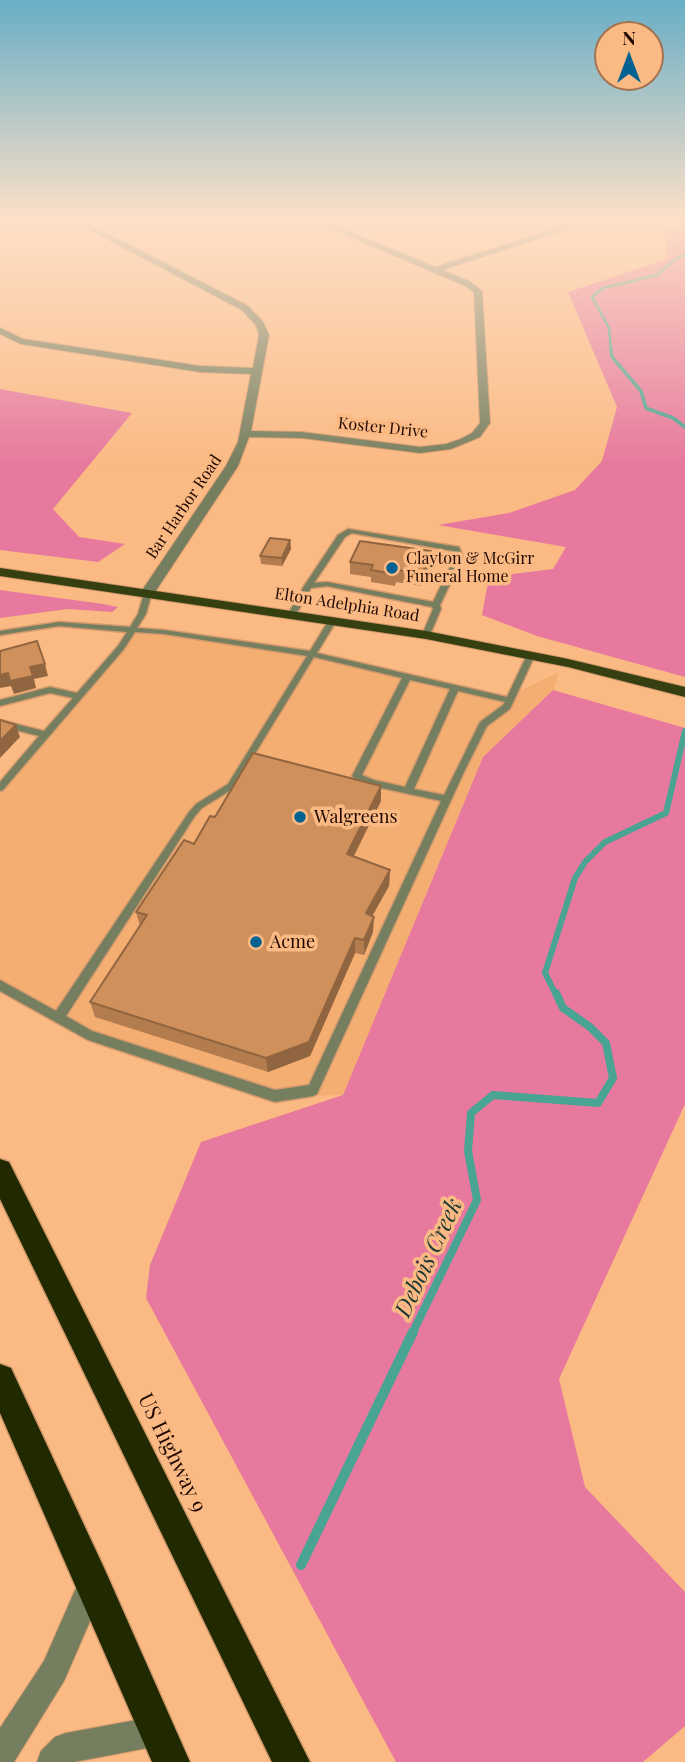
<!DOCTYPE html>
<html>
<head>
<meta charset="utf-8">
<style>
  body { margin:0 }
  #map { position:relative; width:685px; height:1762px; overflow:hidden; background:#fbba84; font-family:"Playfair Display",serif }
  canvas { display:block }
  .north { position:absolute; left:594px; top:21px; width:70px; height:70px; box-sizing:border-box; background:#fbba84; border:2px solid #a3734f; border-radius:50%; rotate:0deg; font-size:19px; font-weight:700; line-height:28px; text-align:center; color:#1f0800 }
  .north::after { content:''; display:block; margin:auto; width:24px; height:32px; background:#046292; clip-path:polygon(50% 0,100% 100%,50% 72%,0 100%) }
</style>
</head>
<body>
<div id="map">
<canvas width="685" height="1762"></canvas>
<div class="north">N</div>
</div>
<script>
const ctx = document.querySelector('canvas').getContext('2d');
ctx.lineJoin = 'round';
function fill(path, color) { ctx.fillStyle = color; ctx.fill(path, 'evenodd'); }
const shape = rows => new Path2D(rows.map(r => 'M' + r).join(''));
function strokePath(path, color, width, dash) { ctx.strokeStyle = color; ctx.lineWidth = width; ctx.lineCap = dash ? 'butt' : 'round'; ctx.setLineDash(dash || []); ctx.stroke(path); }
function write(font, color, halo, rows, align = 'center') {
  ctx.font = font + ' "Playfair Display",serif'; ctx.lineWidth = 7; ctx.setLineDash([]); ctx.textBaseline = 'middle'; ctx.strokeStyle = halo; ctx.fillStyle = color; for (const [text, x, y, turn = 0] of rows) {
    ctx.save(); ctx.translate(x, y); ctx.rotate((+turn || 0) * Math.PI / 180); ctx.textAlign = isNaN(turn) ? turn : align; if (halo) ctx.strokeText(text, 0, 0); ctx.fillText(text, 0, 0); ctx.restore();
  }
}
fill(shape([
  [133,630,311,654,503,699,559,672,553,690,483,757,343,1095,275,1096,88,1035,0,985,0,787]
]), '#f5ae72');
fill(shape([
  [664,218,685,219,685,677,537,636,482,615,489,577,553,569,566,547,438,525,509,513,575,490,602,461,617,407,568,292,667,259],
  [0,389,132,413,53,509,79,537,125,544,98,562,0,550],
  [0,590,103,604,118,607,112,612,68,609,0,618],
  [553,690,685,728,685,1104,559,1379,585,1487,685,1592,685,1726,643,1762,396,1762,146,1298,150,1265,201,1142,343,1095,483,757]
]), '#e6799d');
strokePath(shape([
  [611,351,609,328,592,297,603,288,657,275,677,258,685,255]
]), '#49a494', 2.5);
strokePath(shape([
  [611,349,612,357,641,391,646,408,673,418,685,427]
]), '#49a494', 3.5);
strokePath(shape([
  [556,995,545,973,575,878,585,862,605,842,666,813,685,731]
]), '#49a494', 6);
strokePath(shape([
  [412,1334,477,1200,468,1151,471,1113,493,1095,598,1103,613,1078,606,1043,590,1027,563,1008,556,993]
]), '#49a494', 8);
strokePath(shape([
  [301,1565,413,1332]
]), '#49a494', 10);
const lane = shape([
  [348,529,459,547,463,557,440,605,441,609,429,637,426,637,422,635,433,609,432,607,327,586,311,588,295,616,289,616,288,614,304,586,338,535,348,529],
  [352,533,453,551,455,557,433,602,327,582,314,583,345,537,352,533],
  [145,590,151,590,152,592,146,614,137,628,164,630,310,651,330,618,333,618,337,620,317,653,507,697,527,655,531,652,535,655,510,709,487,726,464,772,317,1094,313,1096,275,1102,88,1040,0,991,0,980,56,1011,189,812,196,804,228,784,307,656,164,634,135,632,124,649,3,790,0,791,0,782,39,736,0,726,0,720,44,731,73,698,50,693,0,706,0,700,50,687,77,693,118,646,127,632,59,626,0,635,0,631,59,622,130,627,138,614,145,590],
  [314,657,402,678,352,776,354,778,372,786,441,801,309,1085,275,1090,92,1031,66,1016,195,816,202,808,234,788,314,657],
  [410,680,450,689,405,787,374,780,362,775,410,680],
  [458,691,505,702,503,705,480,722,444,795,414,789,458,691]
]);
const street = shape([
  [67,218,77,218,248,306,263,322,269,335,251,431,302,432,420,447,446,444,461,439,472,433,480,423,474,292,463,285,306,218,317,218,435,267,559,228,541,218,563,222,568,229,442,270,469,281,482,291,490,423,480,437,451,449,420,453,302,438,249,437,238,466,155,592,148,596,141,592,226,466,238,442,251,374,200,372,21,344,0,334,0,328,23,339,200,366,253,368,259,335,256,325,242,310,67,218],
  [93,1568,103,1572,107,1582,64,1681,14,1762,0,1762,0,1728,44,1661,83,1572,93,1568],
  [158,1716,169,1720,173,1731,169,1742,158,1746,74,1762,37,1762,41,1751,55,1737,66,1733,158,1716]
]);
const primary = shape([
  [0,568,426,631,568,659,685,687,685,697,568,667,426,639,0,576,0,568]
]);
const highway = shape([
  [0,1159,9,1162,310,1762,272,1762,0,1199,0,1159],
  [0,1364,11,1368,105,1570,190,1762,152,1762,0,1413,0,1364]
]);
strokePath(lane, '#d39a6c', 3);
strokePath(street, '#d39a6c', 2);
strokePath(primary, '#d39a6c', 2);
strokePath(highway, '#d39a6c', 3);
fill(lane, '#767e60');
fill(street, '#767e60');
fill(primary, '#353f10');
fill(highway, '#212901');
fill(shape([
  [290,540,291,549,282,566,261,564,260,556],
  [350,562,430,563,421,586,396,582,395,586,371,582,371,577,350,574],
  [381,801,354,856,390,870,389,886,372,916,373,932,364,955,355,953,310,1056,268,1072,95,1017,90,1002,140,926,136,912,194,844,215,817]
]), '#b27c4e');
fill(shape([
  [290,540,291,549,282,566,282,558],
  [431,551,430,563,421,586,422,574],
  [45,664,48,676,34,679,36,688,14,694,11,686,0,688,0,675],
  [16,725,20,737,0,758,0,741],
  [381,786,381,801,347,869,347,854],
  [390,870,389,886,365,929,366,913],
  [374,917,373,932,364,955,364,940],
  [355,938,355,953,310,1056,268,1072,266,1058]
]), '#916540');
const building = shape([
  [270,538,290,540,282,558,260,556,270,538],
  [360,541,431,551,422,574,397,570,395,574,371,570,373,565,350,562,360,541],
  [37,641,45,664,30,667,33,676,10,681,8,673,0,675,0,651,37,641],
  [0,720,16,725,0,741,0,720],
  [253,753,381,786,347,854,390,870,366,913,374,917,364,940,355,938,309,1042,266,1058,90,1002,147,915,136,912,184,840,194,844,210,816,215,817,253,753]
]);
fill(building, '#cf905b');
strokePath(building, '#916540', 2);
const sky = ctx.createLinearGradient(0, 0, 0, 465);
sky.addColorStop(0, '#68aec6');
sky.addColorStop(0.47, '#fde0c8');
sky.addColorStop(1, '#fde0c800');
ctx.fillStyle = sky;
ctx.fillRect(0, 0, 685, 465);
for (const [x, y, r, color] of [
  [392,568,7,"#046292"],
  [300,817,7,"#046292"],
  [256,942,7,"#046292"]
]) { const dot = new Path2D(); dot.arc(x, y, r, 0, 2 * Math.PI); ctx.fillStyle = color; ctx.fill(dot); strokePath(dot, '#fbba84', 2.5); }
write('16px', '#1f0800', '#fbba84', [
  ["Koster Drive",383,428,6],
  ["Bar Harbor Road",184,507,-56],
  ["Elton Adelphia Road",347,605,9]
]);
write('16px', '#1f0800', '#fbba84', [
  ["Clayton & McGirr",406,559],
  ["Funeral Home",406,577]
], 'left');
write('18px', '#1f0800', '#fbba84', [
  ["Walgreens",314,817],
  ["Acme",270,942]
], 'left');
write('21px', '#1f0800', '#fbba84', [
  ["US Highway 9",172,1453,64]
]);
write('italic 23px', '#1c3833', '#fbba84', [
  ["Debois Creek",429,1258,-65]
]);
</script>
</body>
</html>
